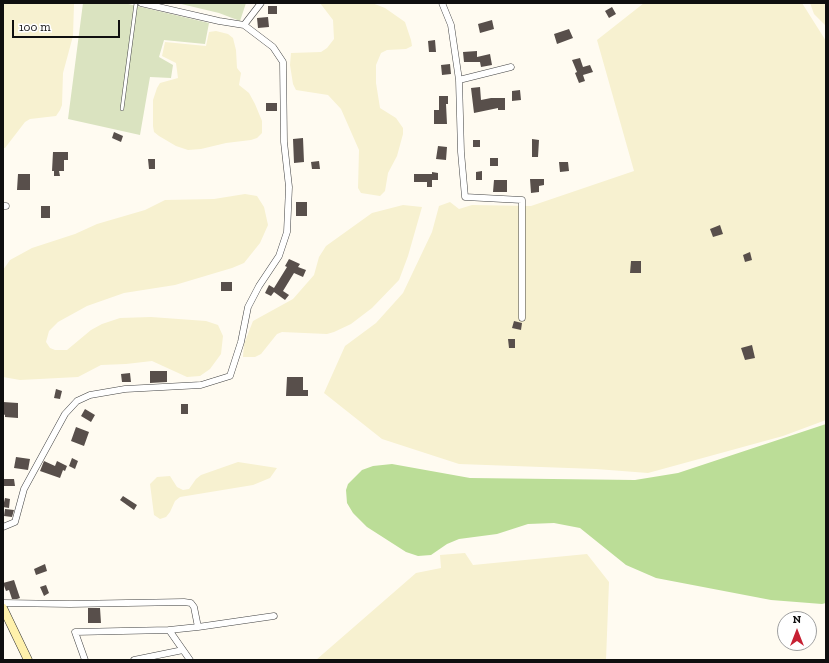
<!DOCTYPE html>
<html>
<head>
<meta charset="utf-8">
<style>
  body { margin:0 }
  #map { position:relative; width:829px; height:663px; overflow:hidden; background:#fffbf1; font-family:"Zilla Slab",serif }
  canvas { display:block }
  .frame { position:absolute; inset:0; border:4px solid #0f0f0f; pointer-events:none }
  .north { position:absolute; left:777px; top:611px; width:40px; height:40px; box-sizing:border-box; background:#fff; border:1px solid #9f9f9f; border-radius:50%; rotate:0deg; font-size:11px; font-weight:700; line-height:16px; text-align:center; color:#0f0f0f }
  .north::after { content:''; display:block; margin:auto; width:14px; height:18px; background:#c62033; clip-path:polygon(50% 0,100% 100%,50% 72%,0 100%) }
  .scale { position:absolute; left:12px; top:20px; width:108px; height:18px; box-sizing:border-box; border:2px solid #0f0f0f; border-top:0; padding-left:5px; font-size:12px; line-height:14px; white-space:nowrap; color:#0f0f0f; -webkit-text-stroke:3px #fff; paint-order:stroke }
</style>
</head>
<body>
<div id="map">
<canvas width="829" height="663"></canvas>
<div class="frame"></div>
<div class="north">N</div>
<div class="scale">100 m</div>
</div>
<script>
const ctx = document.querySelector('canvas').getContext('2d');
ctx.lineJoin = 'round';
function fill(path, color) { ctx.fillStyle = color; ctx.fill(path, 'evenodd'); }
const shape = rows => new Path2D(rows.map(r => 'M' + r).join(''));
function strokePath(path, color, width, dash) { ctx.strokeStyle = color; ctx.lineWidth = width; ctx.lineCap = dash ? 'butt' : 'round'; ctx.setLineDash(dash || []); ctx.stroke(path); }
fill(shape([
  [3,3,74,3,74,4,73,36,63,73,62,105,60,110,56,116,30,119,25,122,5,148,3,148],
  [320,3,372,3,385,8,405,22,411,40,412,46,406,49,387,50,381,53,376,65,376,83,380,108,396,118,403,128,403,134,397,156,388,173,385,191,380,196,361,193,358,188,359,150,341,109,328,95,296,90,293,84,290,65,291,53,321,52,327,48,334,39,333,20],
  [644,3,802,3,826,41,826,420,783,436,648,473,596,469,459,464,382,439,324,393,345,346,376,323,403,293,432,232,439,206,450,202,459,209,472,205,531,206,634,171,597,40],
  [810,3,826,3,826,26,814,14],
  [216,31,228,34,233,38,236,50,237,68,241,73,239,85,249,93,255,104,262,121,262,133,257,138,251,140,226,143,201,149,188,150,176,146,159,136,154,132,153,126,153,100,157,88,160,83,178,78,176,63,162,56,165,42,206,46,209,32],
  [245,194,257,196,264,207,268,225,260,243,244,263,232,268,175,285,124,293,87,306,58,322,49,331,46,342,50,348,55,350,67,350,91,330,102,324,120,318,151,317,206,321,218,325,223,336,221,354,210,369,200,376,187,377,152,361,126,364,101,365,78,377,20,380,3,377,3,270,10,260,32,248,75,234,97,224,145,210,165,200,214,199],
  [403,205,422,207,408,256,399,280,372,308,351,324,334,332,327,334,282,332,277,334,261,354,255,357,243,357,244,344,253,321,293,299,314,275,319,257,326,246,372,213],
  [238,462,277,468,270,478,253,485,180,497,175,501,170,512,166,517,160,519,154,515,150,484,157,477,170,476,177,487,183,490,189,489,196,479,201,475],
  [465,553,473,565,587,554,609,582,606,660,316,660,416,573,441,568,440,555]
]), '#f7f1d0');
fill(shape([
  [826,424,826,603,822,604,771,600,656,578,626,565,580,528,554,523,528,524,497,534,459,539,447,544,431,555,418,556,406,552,367,527,353,513,347,503,346,490,348,484,362,470,373,466,392,464,470,478,635,480,678,473]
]), '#bbdd97');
fill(shape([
  [83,3,124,3,209,23,205,44,164,40,159,57,173,65,171,78,150,77,140,135,68,119],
  [177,3,246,3,240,21,219,13]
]), '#dae3c0');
fill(shape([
  [268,6,277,6,277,14,268,14],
  [612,7,616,14,609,18,605,11],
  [268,17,269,27,258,28,257,18],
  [492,20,494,29,480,33,478,24],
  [569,29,573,38,557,44,554,34],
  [435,40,436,52,429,52,428,41],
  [477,51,477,57,490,54,492,65,481,67,480,62,464,62,463,52],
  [580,58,583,67,590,65,593,72,583,75,585,81,579,83,575,73,577,72,572,60],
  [450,64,451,74,442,75,441,65],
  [480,87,481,100,491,98,505,98,505,110,498,110,498,108,474,113,471,88],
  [520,90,521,100,512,101,512,91],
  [439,96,448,96,448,104,446,104,447,124,434,124,434,110,439,110],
  [266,103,277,103,277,111,266,111],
  [114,132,123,136,121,142,112,138],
  [303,138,304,162,294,163,293,139],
  [532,139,539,140,538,157,532,157],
  [473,140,480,140,480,147,473,147],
  [438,146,447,147,446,160,436,159],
  [53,152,68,152,68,160,64,160,64,171,59,171,60,176,54,176,54,171,52,171],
  [490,158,498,158,498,166,490,166],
  [148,159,155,159,155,169,149,169],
  [319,161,320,169,312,169,311,162],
  [559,162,568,162,569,171,560,172],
  [482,171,482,180,476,180,476,172],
  [432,172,438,173,438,180,432,180,432,187,427,187,427,182,414,182,414,174,432,174],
  [18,174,30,174,30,190,17,190],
  [530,179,544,179,544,185,539,186,539,192,531,193],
  [494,180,507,180,507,192,493,192],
  [296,202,307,202,307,216,296,216],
  [41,206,50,206,50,218,41,218],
  [720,225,723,234,713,237,710,229],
  [750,252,752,260,745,262,743,255],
  [289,259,300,264,298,267,306,270,303,277,294,273,283,291,289,295,285,300,274,292,271,296,265,293,269,285,274,288,287,267,285,266],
  [631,261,641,261,641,273,630,273],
  [221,282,232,282,232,291,221,291],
  [514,321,522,323,521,330,512,328],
  [508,339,515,339,515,348,509,348],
  [752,345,755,358,745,360,741,348],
  [150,371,167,371,167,382,150,383],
  [130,373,131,382,122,382,121,374],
  [287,377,303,377,303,390,308,390,308,396,286,396],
  [56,389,62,391,60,399,54,398],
  [3,402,18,403,18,418,5,417,5,415,3,414],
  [181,404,188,404,188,414,181,414],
  [85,409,95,415,91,422,81,416],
  [76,427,89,432,84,446,71,441],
  [16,457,30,459,28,470,14,468],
  [72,458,78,461,75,469,69,466],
  [44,461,55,466,57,461,67,466,65,471,63,470,60,478,40,471],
  [3,479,14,479,15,486,3,486],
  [123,496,137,505,134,510,120,500],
  [5,498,10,499,9,508,3,507],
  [5,509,14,510,12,517,4,516],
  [45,564,47,571,36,575,34,569],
  [14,580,20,598,17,599,12,599,9,590,6,591,3,583],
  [46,585,49,593,44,596,40,587],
  [88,608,100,608,101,623,88,623]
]), '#584f4b');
const lane = shape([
  [122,109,136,3]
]);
const street = shape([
  [442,3,451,25,459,80,461,152,465,197,522,200,522,318],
  [244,25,261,3],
  [459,80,511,67],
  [3,206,6,206],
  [3,527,15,522,24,489,65,414,77,401,90,395,125,389,201,385,230,376,241,342,248,307,259,286,279,256,287,232,289,187,284,142,283,62,273,47,244,25,219,21,141,3],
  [3,603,70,604,184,602,191,603,194,607,198,627],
  [169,630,198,627,274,616],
  [85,660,75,632,169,630,190,660],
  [134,660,183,650]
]);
const secondary = shape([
  [3,608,28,660]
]);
strokePath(lane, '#424242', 4);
strokePath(street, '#424242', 7);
strokePath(secondary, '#313131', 9);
strokePath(lane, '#fff', 3);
strokePath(street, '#fff', 6);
strokePath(secondary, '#fff1ac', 8);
</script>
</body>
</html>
